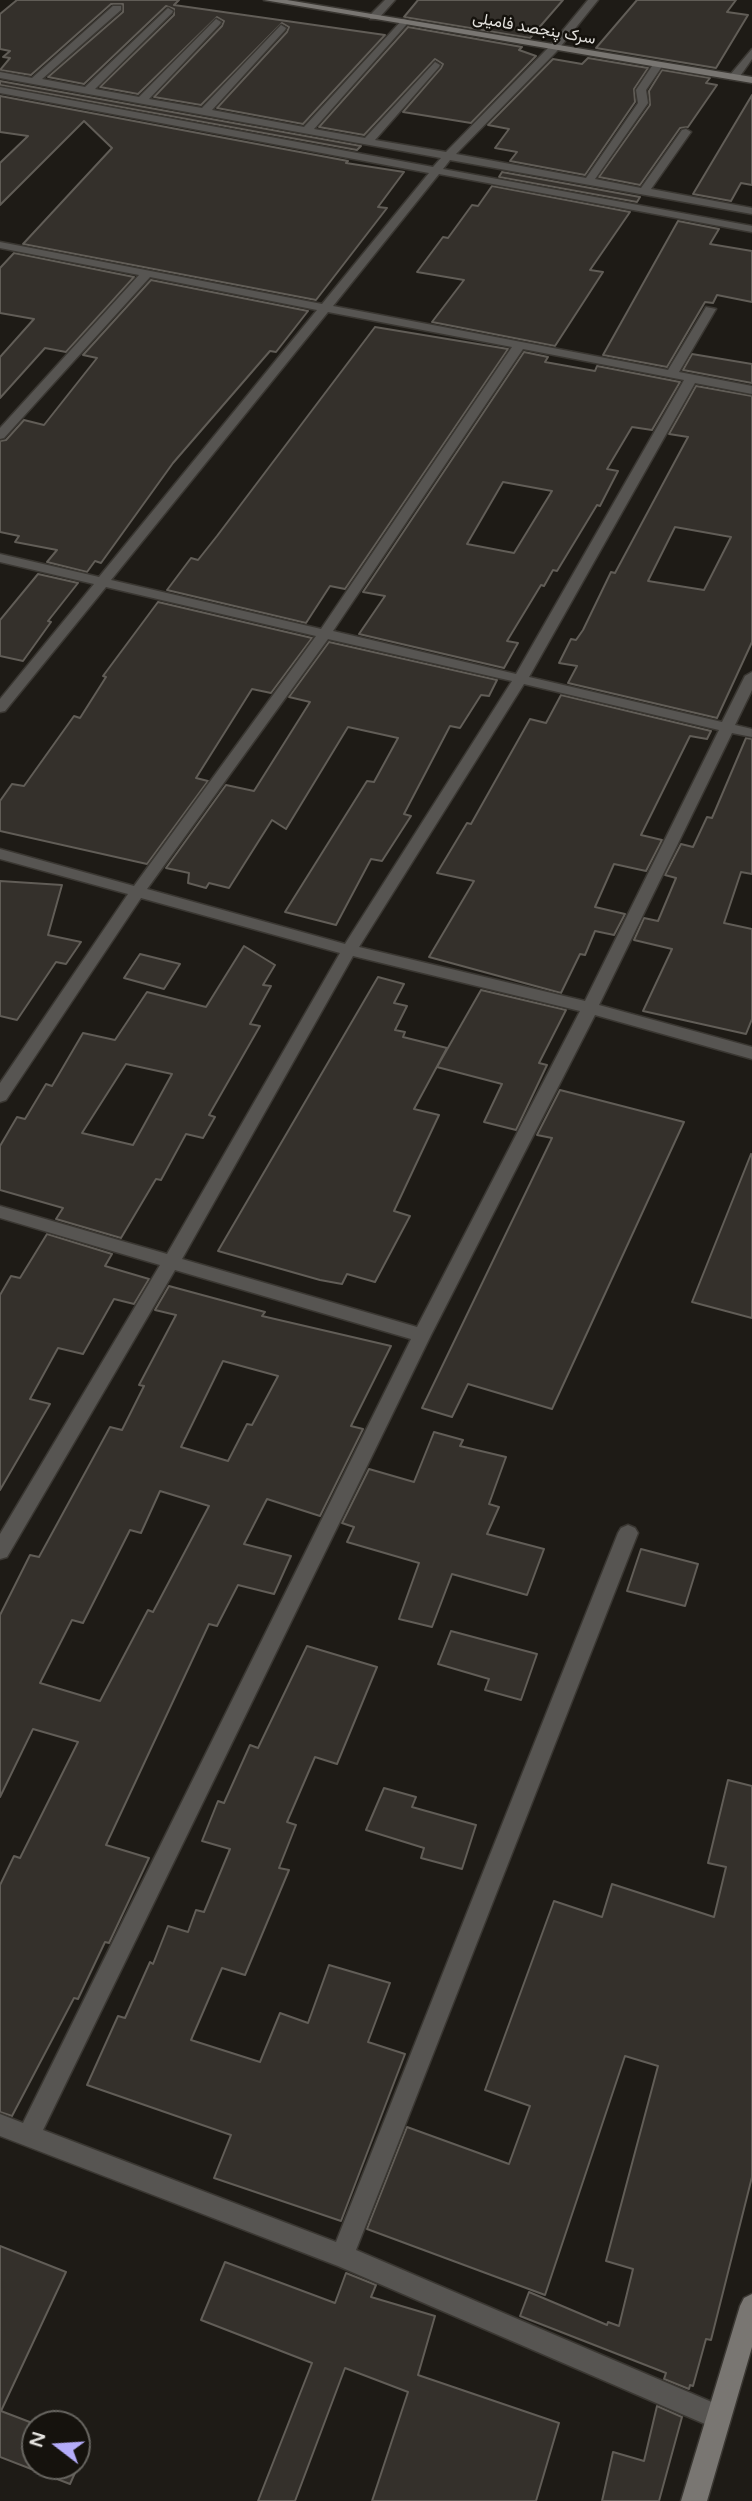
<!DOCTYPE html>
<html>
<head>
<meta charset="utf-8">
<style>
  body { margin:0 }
  #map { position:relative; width:752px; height:2501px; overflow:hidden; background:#1e1b16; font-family:"Varela Round",sans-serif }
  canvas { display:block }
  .north { position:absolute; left:21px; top:2410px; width:70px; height:70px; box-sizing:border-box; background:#15120d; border:2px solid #676560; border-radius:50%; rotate:287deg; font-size:19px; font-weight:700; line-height:28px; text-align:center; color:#e3e1dd }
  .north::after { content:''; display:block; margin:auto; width:24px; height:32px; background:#b4acf9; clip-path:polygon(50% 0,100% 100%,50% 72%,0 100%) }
</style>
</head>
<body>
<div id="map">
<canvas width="752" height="2501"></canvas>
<div class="north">N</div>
</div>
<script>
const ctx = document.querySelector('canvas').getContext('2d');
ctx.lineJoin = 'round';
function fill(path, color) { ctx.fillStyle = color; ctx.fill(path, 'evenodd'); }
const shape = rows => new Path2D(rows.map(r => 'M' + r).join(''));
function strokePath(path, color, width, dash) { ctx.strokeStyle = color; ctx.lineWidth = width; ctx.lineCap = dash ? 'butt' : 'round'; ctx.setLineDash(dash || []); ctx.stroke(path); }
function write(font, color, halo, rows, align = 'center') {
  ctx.font = font + ' "Varela Round",Vazirmatn,sans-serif'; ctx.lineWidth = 5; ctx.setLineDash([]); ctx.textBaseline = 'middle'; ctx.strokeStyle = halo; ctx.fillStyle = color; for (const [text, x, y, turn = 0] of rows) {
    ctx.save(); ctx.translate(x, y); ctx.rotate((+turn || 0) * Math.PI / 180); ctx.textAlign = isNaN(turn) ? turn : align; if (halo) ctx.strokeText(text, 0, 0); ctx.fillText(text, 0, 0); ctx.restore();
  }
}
const building = shape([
  [17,0,179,0,174,5,385,35,303,124,217,108,287,32,289,27,282,23,201,105,154,97,222,26,224,21,217,17,138,94,100,87,174,15,174,9,166,6,84,84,48,77,123,12,123,4,111,4,31,75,0,70,10,58,3,57,10,51,0,49,0,14,17,0],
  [418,0,563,0,530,38,404,17,418,0],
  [637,0,736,0,727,12,748,15,716,68,596,48,637,0],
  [408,27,522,47,519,50,536,56,471,123,403,112,441,68,443,64,435,59,364,135,319,127,408,27],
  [588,58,648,68,634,89,635,102,585,175,510,161,517,152,495,148,509,129,488,125,553,59,582,64,588,58],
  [662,70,710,78,706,83,717,85,688,127,680,128,640,185,599,177,650,105,649,91,662,70],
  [0,81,361,146,357,150,0,85,0,81],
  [752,95,752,185,741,183,731,201,693,194,752,95],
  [0,96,348,161,346,163,404,172,378,207,387,208,316,300,23,244,112,148,84,121,0,205,0,163,28,136,0,132,0,96],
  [502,172,640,197,637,202,499,177,502,172],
  [492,186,630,212,590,270,603,272,555,346,432,322,464,280,417,272,443,237,448,238,472,205,478,206,492,186],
  [678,221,719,229,710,244,752,251,752,302,717,295,713,303,705,302,667,367,603,355,678,221],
  [14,253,134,277,66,352,45,348,0,398,0,357,34,319,0,313,0,268,14,253],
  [151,280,308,311,276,352,270,351,173,463,101,563,95,561,87,572,47,562,57,550,15,542,19,536,0,532,0,441,6,440,24,420,44,425,97,358,83,355,151,280],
  [375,327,508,349,345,589,330,586,306,623,167,590,191,558,198,560,217,536,375,327],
  [524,352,548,357,545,362,595,371,597,366,680,382,652,430,632,427,607,469,618,471,600,506,597,505,557,571,553,570,544,586,541,585,507,641,518,643,504,668,359,634,385,596,363,592,524,352],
  [503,482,552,491,514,553,467,544,503,482],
  [692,354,752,364,752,383,683,370,692,354],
  [696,386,752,396,752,642,717,718,568,683,577,666,559,663,571,639,576,640,583,630,611,572,615,573,688,437,669,434,696,386],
  [675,527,731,537,704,590,648,581,675,527],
  [38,574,78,583,48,621,51,622,23,661,0,656,0,620,38,574],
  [158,602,312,638,271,693,252,689,196,778,208,781,147,864,0,831,0,801,12,784,24,786,74,716,80,718,106,677,103,676,158,602],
  [329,642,497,680,489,696,481,695,460,728,450,726,404,814,411,816,382,861,371,859,336,925,285,912,367,781,374,782,398,738,348,727,286,829,272,820,229,888,209,883,206,888,188,883,189,873,166,868,226,785,254,791,310,702,289,697,329,642],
  [561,695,711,731,707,739,690,736,641,835,662,840,646,871,614,864,595,907,625,914,614,935,595,931,585,955,580,954,561,993,429,957,474,881,437,873,467,823,471,824,530,719,546,723,561,695],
  [746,738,752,739,752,874,741,872,724,923,752,929,752,1019,746,1034,643,1011,672,949,634,940,644,918,658,921,676,878,665,875,681,844,693,847,707,817,712,818,746,738],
  [0,881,62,885,48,935,81,942,66,964,56,962,17,1020,0,1016,0,881],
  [244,946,275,965,263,985,271,986,250,1024,260,1026,209,1115,215,1117,203,1138,186,1134,161,1180,156,1179,121,1238,56,1219,63,1208,0,1190,0,1146,17,1117,25,1119,46,1084,52,1086,83,1033,115,1040,147,992,206,1007,244,946],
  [126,1064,172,1074,133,1145,82,1133,126,1064],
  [140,954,180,964,164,989,124,978,140,954],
  [378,977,404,984,394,1003,407,1006,395,1030,405,1032,403,1037,447,1048,414,1109,439,1115,394,1211,410,1216,375,1282,347,1274,342,1284,320,1280,218,1251,378,977],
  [481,990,566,1010,539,1063,547,1065,516,1130,484,1122,502,1084,437,1067,481,990],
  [560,1090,684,1122,552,1409,468,1384,452,1417,422,1408,552,1138,537,1135,560,1090],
  [751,1154,752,1155,752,1318,692,1302,751,1154],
  [47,1234,112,1254,105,1266,149,1279,134,1304,114,1299,83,1354,58,1348,30,1399,50,1404,0,1490,0,1295,11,1276,20,1278,47,1234],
  [169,1286,265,1312,262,1316,391,1346,351,1426,363,1429,320,1516,267,1499,244,1544,291,1556,274,1594,238,1585,217,1626,209,1624,106,1845,149,1858,109,1943,105,1942,78,1999,74,1998,12,2116,0,2112,0,1885,14,1856,20,1858,78,1742,33,1729,0,1797,0,1615,30,1555,39,1557,110,1427,122,1430,144,1386,139,1385,176,1315,155,1310,169,1286],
  [223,1361,278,1376,252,1425,247,1424,228,1461,181,1447,223,1361],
  [160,1491,209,1506,153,1612,148,1610,100,1701,40,1683,72,1620,83,1623,130,1530,141,1533,160,1491],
  [434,1432,463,1440,460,1446,506,1457,489,1504,499,1507,487,1534,544,1549,527,1595,452,1574,432,1627,399,1619,419,1563,347,1542,354,1527,342,1523,369,1469,414,1482,434,1432],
  [641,1549,698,1564,685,1606,627,1591,641,1549],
  [451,1631,537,1654,521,1700,485,1690,489,1679,438,1664,451,1631],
  [307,1646,377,1667,337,1764,315,1757,287,1822,296,1825,279,1868,289,1870,245,1975,222,1968,191,2040,260,2062,280,2013,308,2023,329,1965,390,1983,368,2042,405,2054,341,2221,214,2178,231,2135,87,2085,118,2016,125,2018,150,1962,153,1964,168,1926,188,1932,196,1910,204,1912,230,1849,202,1841,218,1801,224,1803,250,1745,258,1748,307,1646],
  [728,1780,752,1786,752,2177,711,2340,706,2339,693,2386,690,2385,689,2389,664,2379,666,2373,520,2316,529,2292,607,2325,608,2322,619,2326,633,2269,606,2261,658,2066,625,2056,545,2295,367,2229,407,2127,509,2164,530,2106,485,2090,554,1901,602,1917,612,1884,714,1917,726,1867,708,1863,728,1780],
  [384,1788,416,1797,412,1807,476,1825,462,1869,421,1858,424,1848,366,1830,384,1788],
  [0,2246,66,2272,1,2411,35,2424,35,2466,77,2466,77,2440,88,2444,70,2484,0,2457,0,2246],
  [225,2262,335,2303,346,2273,376,2285,371,2297,435,2316,418,2375,559,2423,536,2501,372,2501,408,2392,345,2368,295,2501,258,2501,312,2363,201,2320,225,2262],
  [657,2406,682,2417,659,2501,602,2501,613,2452,644,2461,657,2406]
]);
fill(building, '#34302b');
strokePath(building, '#615d57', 2);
const street = shape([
  [385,0,395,0,378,19,370,19,370,15,385,0],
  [588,0,598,0,557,51,456,154,586,178,638,103,636,90,654,63,658,62,663,65,646,90,648,103,595,179,641,188,682,130,686,129,691,132,651,189,752,208,752,214,450,160,443,169,752,226,752,232,439,174,333,306,668,370,706,307,716,309,679,372,752,386,752,394,695,383,529,677,722,722,745,676,752,672,752,690,735,725,752,729,752,737,732,733,599,1005,752,1047,752,1059,595,1015,431,1335,43,2130,336,2242,618,1533,621,1528,628,1525,635,1528,638,1533,356,2250,728,2409,731,2418,728,2427,719,2430,338,2266,0,2136,0,2114,23,2123,411,1339,175,1270,7,1557,0,1559,0,1534,160,1265,0,1218,0,1206,167,1254,340,953,141,898,6,1100,0,1102,0,1083,128,894,0,859,0,849,134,886,316,636,106,587,5,711,0,712,0,699,94,584,0,562,0,554,99,577,317,310,150,277,4,438,0,439,0,428,139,275,0,248,0,242,322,304,429,173,0,93,0,87,433,167,441,158,0,78,0,72,32,78,113,6,121,6,121,10,42,79,85,87,168,8,173,11,172,13,95,89,139,97,216,19,221,22,220,24,149,99,202,108,281,25,286,28,285,30,212,110,304,127,403,19,407,20,407,24,314,129,365,138,435,62,440,65,439,67,375,140,446,152,549,47,588,0],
  [328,312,512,347,321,629,111,580,328,312],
  [523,349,684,380,516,674,333,631,523,349],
  [328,639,512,681,345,944,147,889,328,639],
  [524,684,719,730,585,1001,359,947,524,684],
  [353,956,580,1011,417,1327,182,1259,353,956],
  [752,49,752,59,738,79,730,79,730,75,752,49]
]);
const secondary = shape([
  [264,0,287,0,752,77,752,83,264,0],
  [752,2294,752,2347,707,2501,681,2501,740,2306,744,2298,752,2294]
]);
strokePath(street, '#3a3732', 3);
strokePath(secondary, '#3a3732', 3);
fill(street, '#575552');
fill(secondary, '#797672');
write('16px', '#e3e1dd', '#15120d', [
  ["سرک پنجصد فامیلی",534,29,10]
]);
</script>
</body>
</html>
